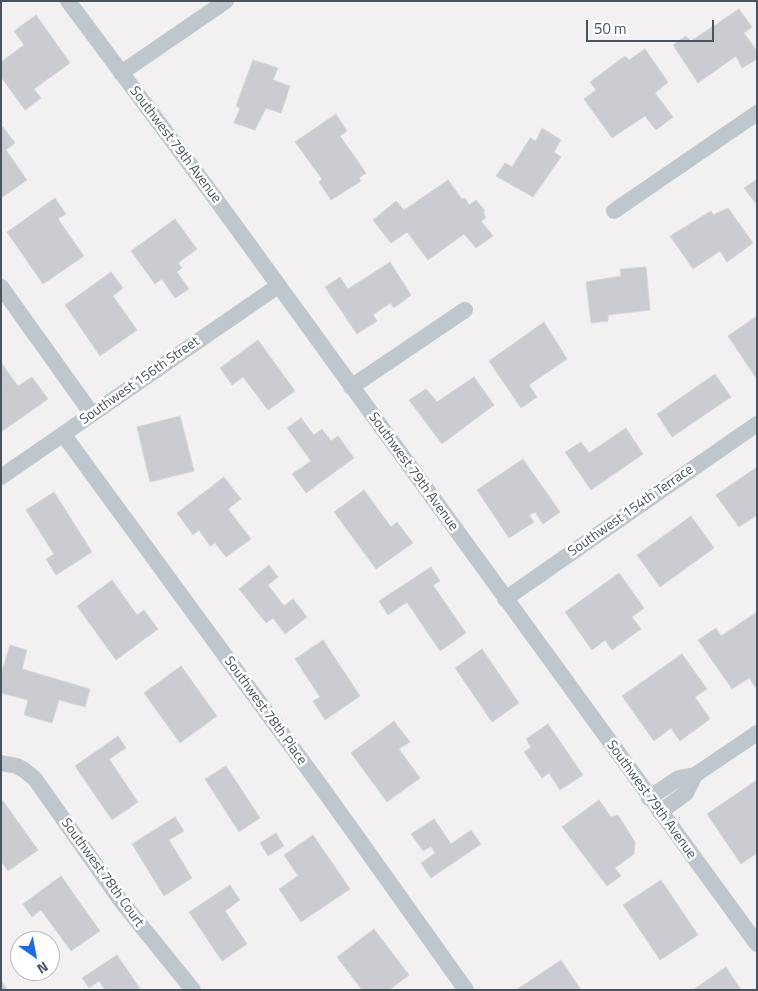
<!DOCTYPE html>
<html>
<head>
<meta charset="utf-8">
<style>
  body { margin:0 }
  #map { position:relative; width:758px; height:991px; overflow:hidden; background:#f2f0f0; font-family:"Titillium Web",sans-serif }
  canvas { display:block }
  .frame { position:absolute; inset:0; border:2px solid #48535d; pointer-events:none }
  .north { position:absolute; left:10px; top:931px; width:50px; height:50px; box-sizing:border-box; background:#fff; border:1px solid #b6babe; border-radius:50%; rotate:147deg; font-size:14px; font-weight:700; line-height:20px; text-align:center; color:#48535d }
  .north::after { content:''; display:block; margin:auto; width:18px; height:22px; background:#1d6bdf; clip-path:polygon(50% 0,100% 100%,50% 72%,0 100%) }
  .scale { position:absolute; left:586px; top:20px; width:128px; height:22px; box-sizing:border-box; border:2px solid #48535d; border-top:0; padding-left:6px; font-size:15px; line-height:18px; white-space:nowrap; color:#48535d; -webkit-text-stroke:4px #fff; paint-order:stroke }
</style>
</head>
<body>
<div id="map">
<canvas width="758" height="991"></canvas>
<div class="frame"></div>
<div class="north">N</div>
<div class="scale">50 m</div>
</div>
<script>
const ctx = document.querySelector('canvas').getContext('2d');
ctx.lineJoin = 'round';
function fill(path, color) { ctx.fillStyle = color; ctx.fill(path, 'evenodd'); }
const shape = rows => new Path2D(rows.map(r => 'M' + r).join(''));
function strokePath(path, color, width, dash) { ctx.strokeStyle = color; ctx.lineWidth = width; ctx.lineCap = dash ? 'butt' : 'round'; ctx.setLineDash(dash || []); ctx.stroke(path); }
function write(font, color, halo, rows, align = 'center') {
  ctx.font = font + ' "Titillium Web",sans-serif'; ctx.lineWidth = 5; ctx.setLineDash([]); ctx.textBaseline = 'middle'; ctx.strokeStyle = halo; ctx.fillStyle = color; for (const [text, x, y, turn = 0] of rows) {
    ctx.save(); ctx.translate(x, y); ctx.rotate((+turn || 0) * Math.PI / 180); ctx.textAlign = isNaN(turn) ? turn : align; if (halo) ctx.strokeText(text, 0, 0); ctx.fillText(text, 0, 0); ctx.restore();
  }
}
const building = shape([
  [739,9,752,27,744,33,757,51,757,59,742,68,736,56,698,83,673,45,686,36,691,41,739,9],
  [36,15,70,63,34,89,41,98,25,110,1,77,1,62,24,45,14,31,36,15],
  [645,49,668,82,655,93,673,117,656,130,645,116,612,138,584,99,596,90,590,82,625,56,629,60,645,49],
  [253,60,278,68,273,80,290,86,281,113,266,108,255,130,234,123,240,108,236,106,253,60],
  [336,114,347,131,340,136,366,173,359,178,361,181,331,200,319,182,322,179,295,142,336,114],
  [3,127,15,143,6,150,27,180,1,198,1,128,3,127],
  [542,128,561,140,554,152,561,157,533,197,496,176,505,163,512,167,530,138,536,141,542,128],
  [757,179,757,205,744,188,757,179],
  [448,180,462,199,465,198,469,205,476,200,485,211,483,212,486,218,481,221,493,236,476,248,464,234,428,260,407,232,391,243,373,220,396,201,404,210,448,180],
  [55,198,66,214,58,219,84,256,43,284,7,232,55,198],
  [728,208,753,243,727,262,720,251,693,269,670,236,711,211,713,215,728,208],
  [175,219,197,249,178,263,182,268,177,272,189,289,175,298,162,279,155,284,131,251,175,219],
  [390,262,411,295,394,308,390,303,373,315,377,321,357,334,325,287,340,277,348,289,390,262],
  [646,267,650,310,608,315,608,321,591,323,586,282,621,276,620,269,646,267],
  [111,272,123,288,113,296,137,330,100,356,65,305,111,272],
  [757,316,757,378,756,378,728,336,757,316],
  [544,322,567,359,529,385,537,397,521,408,489,361,544,322],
  [258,340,295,391,268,410,243,377,232,385,220,368,258,340],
  [2,364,18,386,32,377,48,399,1,432,2,364],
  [715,374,731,397,672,437,657,414,715,374],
  [474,377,494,405,442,444,409,400,426,389,437,402,474,377],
  [180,416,194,471,150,482,137,427,180,416],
  [301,418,314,435,322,429,331,441,338,436,354,458,306,493,292,474,311,461,287,428,301,418],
  [626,428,643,454,591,490,565,452,581,442,589,453,626,428],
  [523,459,560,512,543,524,535,512,529,515,534,522,509,538,477,490,523,459],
  [757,467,757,515,739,527,716,495,757,467],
  [224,477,241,499,228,509,251,539,226,557,215,543,210,546,199,530,193,535,177,513,224,477],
  [364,490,391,527,397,522,413,543,376,569,334,512,364,490],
  [54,492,92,552,56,575,46,559,54,554,26,510,54,492],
  [691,516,714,548,660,587,637,555,691,516],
  [269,565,278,577,268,585,284,606,293,599,307,617,285,634,273,618,266,623,239,589,269,565],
  [431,567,440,581,433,585,466,633,440,651,407,602,388,615,379,601,431,567],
  [619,573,644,608,632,617,641,629,612,650,605,640,592,650,565,612,619,573],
  [112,580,137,615,144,610,158,629,116,660,77,606,112,580],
  [757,612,757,686,755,687,749,678,732,689,698,640,716,628,721,636,757,612],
  [323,640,360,696,325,720,313,701,320,697,295,659,323,640],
  [10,645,27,650,22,669,90,689,85,707,59,700,52,723,24,715,28,700,1,693,1,674,10,645],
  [482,649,519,703,492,722,455,668,482,649],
  [682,654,707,689,695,697,710,719,680,741,671,728,654,741,622,696,682,654],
  [181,666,217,716,180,743,144,693,181,666],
  [394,721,410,742,399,749,420,778,387,802,351,753,394,721],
  [548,724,583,775,560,790,549,773,542,778,524,752,531,747,526,739,548,724],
  [118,736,126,748,109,759,138,802,112,820,75,766,118,736],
  [226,766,260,818,239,832,205,779,226,766],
  [757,780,757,853,741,864,707,814,757,780],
  [599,800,611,817,618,815,635,842,634,854,615,868,621,876,607,886,562,827,599,800],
  [3,801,38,850,8,871,1,861,1,803,3,801],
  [175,817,184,831,169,840,192,878,164,896,132,844,175,817],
  [434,819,451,844,471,830,481,844,431,878,421,863,435,853,431,846,423,851,411,834,434,819],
  [276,833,284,846,268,856,260,843,276,833],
  [313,835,350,889,301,922,279,889,298,876,284,855,313,835],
  [61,876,100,931,71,951,41,910,32,917,23,904,61,876],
  [661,880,698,935,660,960,623,905,661,880],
  [230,885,240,900,225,911,247,944,222,961,189,912,230,885],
  [374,929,409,975,389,990,362,990,337,957,374,929],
  [117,955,141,990,105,990,99,981,89,988,82,978,117,955],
  [561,960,581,990,516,990,561,960],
  [726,967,741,990,693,990,726,967],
  [1,980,7,990,1,990,1,980]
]);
fill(building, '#caccd2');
strokePath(building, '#d4d6db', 1);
strokePath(shape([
  [68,1,215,198,757,944],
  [121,73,226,1],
  [614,211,757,113],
  [1,287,92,414],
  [351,387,465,310],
  [63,434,330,799,466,990],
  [1,477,278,286],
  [505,599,757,424],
  [1,763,17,766,24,770,35,779,121,901,193,990],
  [649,798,679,778,695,775,757,733],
  [660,812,686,793,695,775]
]), '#bec7ce', 16);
write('14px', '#48535d', '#fff', [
  ["Southwest 79th Avenue",175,145,53],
  ["Southwest 156th Street",140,381,-35],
  ["Southwest 79th Avenue",413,472,54],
  ["Southwest 154th Terrace",631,511,-35],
  ["Southwest 78th Place",265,711,54],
  ["Southwest 79th Avenue",651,800,54],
  ["Southwest 78th Court",102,873,54]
]);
</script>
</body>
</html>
